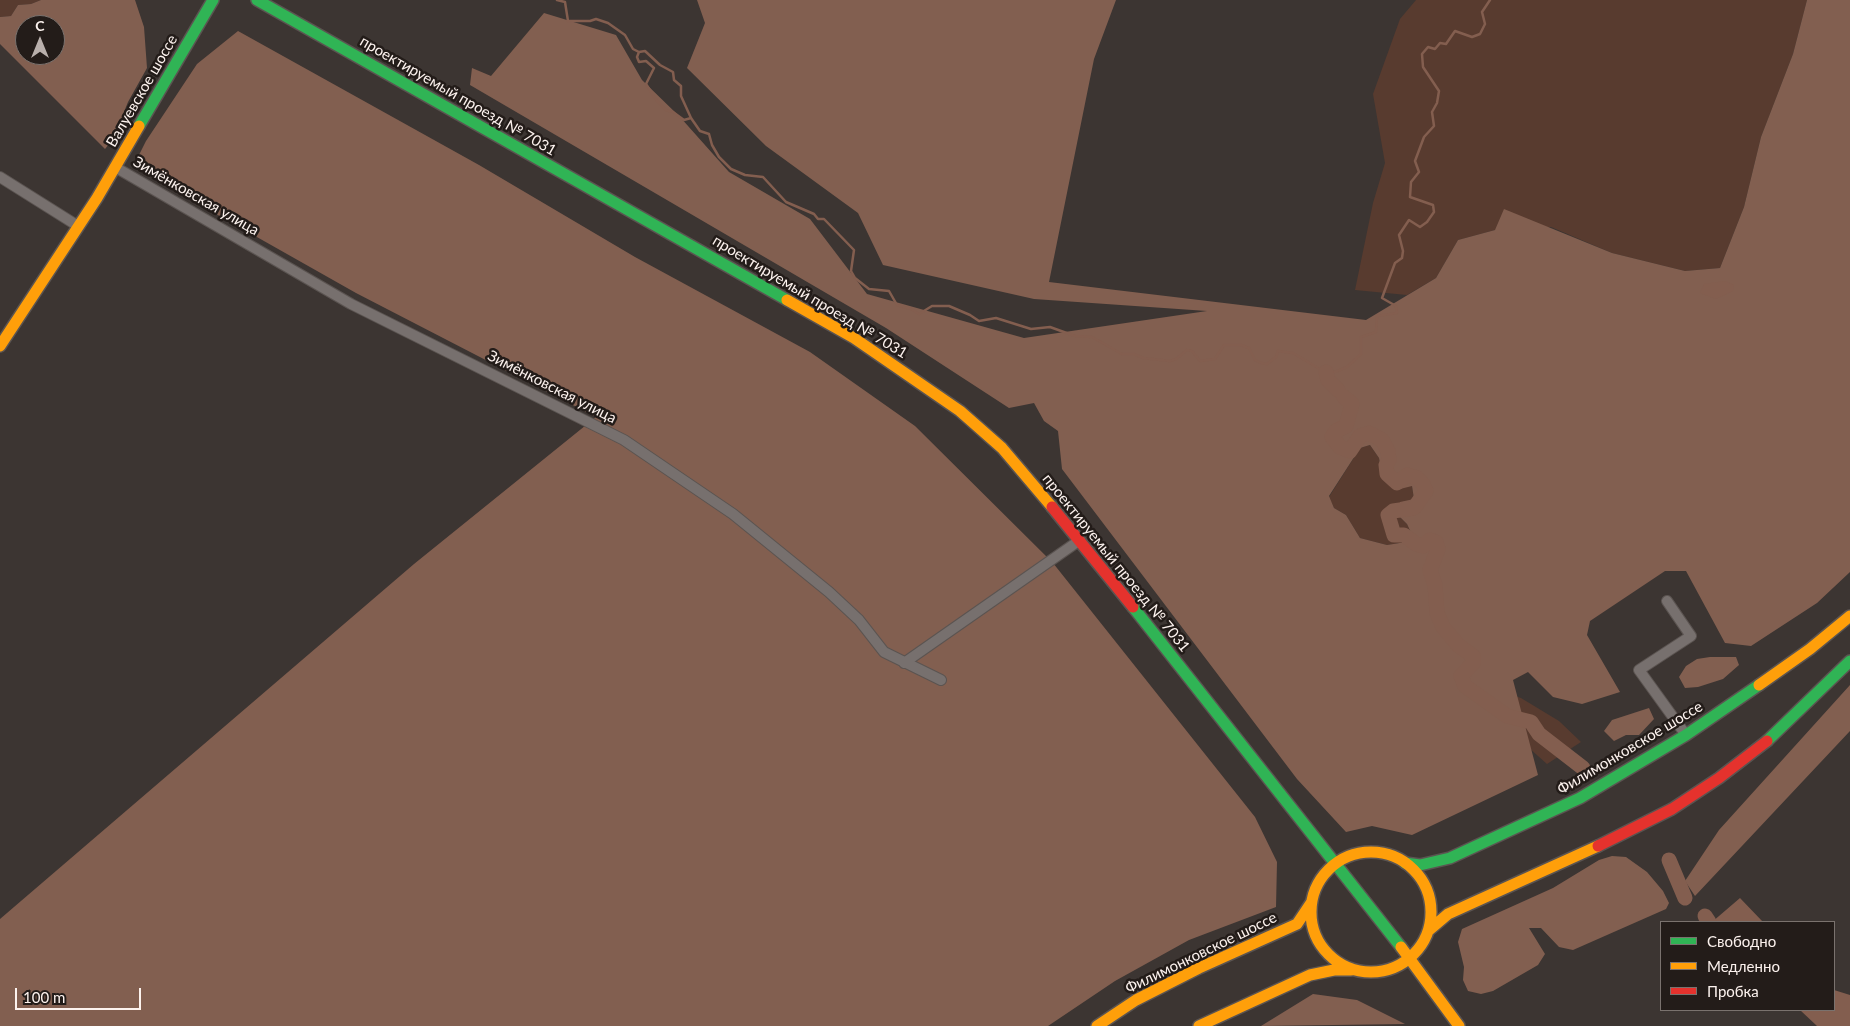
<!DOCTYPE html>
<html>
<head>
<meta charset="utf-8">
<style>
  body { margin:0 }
  #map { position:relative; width:1850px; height:1026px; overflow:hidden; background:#3c3532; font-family:Lato,sans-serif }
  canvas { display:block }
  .legend { position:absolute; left:1660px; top:921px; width:175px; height:90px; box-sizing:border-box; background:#231c19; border:1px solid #7a726e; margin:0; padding:6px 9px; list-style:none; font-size:15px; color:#fcf2ee }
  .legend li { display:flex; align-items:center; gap:10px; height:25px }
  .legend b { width:25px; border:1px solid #7a726e }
  .north { position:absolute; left:15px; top:15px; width:50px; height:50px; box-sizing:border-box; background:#231c19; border:1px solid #7a726e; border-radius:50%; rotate:0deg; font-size:14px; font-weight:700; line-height:20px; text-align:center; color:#fcf2ee }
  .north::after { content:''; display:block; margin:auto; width:18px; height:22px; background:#b9b0ac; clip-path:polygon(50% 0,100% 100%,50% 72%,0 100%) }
  .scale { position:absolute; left:15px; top:988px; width:126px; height:22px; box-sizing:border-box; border:2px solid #fcf2ee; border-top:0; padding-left:6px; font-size:15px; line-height:18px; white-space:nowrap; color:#fcf2ee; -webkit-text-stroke:4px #231c19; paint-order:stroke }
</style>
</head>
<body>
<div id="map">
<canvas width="1850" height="1026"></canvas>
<ul class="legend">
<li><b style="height:6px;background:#30b455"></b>Свободно</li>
<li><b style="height:6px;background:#ff9f0a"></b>Медленно</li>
<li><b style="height:6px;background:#e5322d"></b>Пробка</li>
</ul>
<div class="north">С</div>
<div class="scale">100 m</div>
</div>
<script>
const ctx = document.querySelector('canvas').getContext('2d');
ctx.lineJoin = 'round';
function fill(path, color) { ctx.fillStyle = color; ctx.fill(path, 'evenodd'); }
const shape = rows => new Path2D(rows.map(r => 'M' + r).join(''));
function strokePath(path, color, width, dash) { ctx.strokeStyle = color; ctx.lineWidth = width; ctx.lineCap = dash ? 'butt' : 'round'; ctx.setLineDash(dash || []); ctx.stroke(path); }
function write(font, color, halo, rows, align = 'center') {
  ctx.font = font + ' Lato,sans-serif'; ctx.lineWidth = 5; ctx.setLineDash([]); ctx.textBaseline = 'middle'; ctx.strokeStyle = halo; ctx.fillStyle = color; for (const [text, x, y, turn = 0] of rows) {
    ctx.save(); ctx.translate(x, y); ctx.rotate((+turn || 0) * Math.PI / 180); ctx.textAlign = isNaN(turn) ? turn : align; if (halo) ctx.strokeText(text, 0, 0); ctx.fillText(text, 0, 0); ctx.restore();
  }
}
fill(shape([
  [0,0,41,0,31,4,18,5,11,16,0,17],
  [1416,0,1807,0,1793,54,1761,137,1744,207,1720,268,1685,271,1612,253,1551,227,1495,230,1458,240,1436,278,1407,295,1355,290,1373,203,1385,163,1373,94,1400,19],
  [1370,445,1379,458,1382,476,1412,486,1414,499,1398,515,1407,524,1413,537,1412,541,1387,545,1360,538,1346,515,1334,508,1329,497,1360,448],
  [1490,688,1521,698,1559,721,1581,742,1547,764,1529,748]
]), '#583b2f');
fill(shape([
  [41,0,135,0,144,27,147,68,128,102,113,139,105,149,0,44,0,17,11,16,18,5,31,4],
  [25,25,55,25,55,55,25,55],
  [697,0,1116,0,1094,59,1049,282,1366,320,1436,278,1458,240,1495,230,1504,209,1612,253,1685,271,1720,268,1744,207,1761,137,1793,54,1807,0,1850,0,1850,572,1817,603,1751,646,1725,643,1686,571,1665,571,1590,621,1587,635,1620,692,1582,704,1553,697,1528,672,1513,680,1538,775,1412,835,1372,826,1346,832,1297,779,1062,469,1058,431,1044,421,1034,403,1009,408,886,328,470,85,472,68,491,76,544,13,616,35,642,80,680,117,729,172,810,219,867,294,1024,338,1207,311,1034,299,883,265,858,213,766,146,687,68,705,23],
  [1370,445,1379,458,1382,475,1400,489,1412,486,1414,499,1400,502,1398,515,1407,524,1413,537,1412,541,1387,545,1360,538,1346,515,1334,508,1329,496,1360,448],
  [238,31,479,165,635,257,810,352,915,426,1053,563,1255,817,1277,862,1276,907,1189,940,1115,981,1048,1026,0,1026,0,919,414,564,596,417,356,293,133,167,146,141,197,64],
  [1710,657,1736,657,1739,665,1723,679,1698,687,1685,688,1679,677,1686,666,1697,659],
  [1850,685,1850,731,1695,896,1685,881,1719,830],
  [1649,708,1654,719,1639,735,1626,735,1614,741,1604,731,1612,720],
  [1612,856,1626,857,1647,872,1663,891,1669,903,1666,909,1573,950,1559,947,1541,928,1529,928,1545,954,1538,965,1493,991,1481,994,1468,991,1463,980,1464,967,1458,942,1462,929,1553,888,1599,860],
  [1313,994,1357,1000,1405,1024,1261,1026]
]), '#825f50');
fill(shape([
  [1725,281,1734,285,1733,291,1716,299,1700,293,1704,284],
  [1740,898,1763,922,1712,922],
  [1834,990,1850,995,1850,1026,1817,1026,1800,1010,1834,1010]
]), '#835e4f');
strokePath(shape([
  [557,0,565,2,568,21,590,21,596,19,608,23,625,35,633,49,639,52,645,51,660,65,673,72,674,80,681,86,681,96,691,118,700,131,709,134,712,145,719,157,731,169,745,175,763,177,786,202,814,214,818,219,824,219,854,250,851,271,855,278,869,289,889,291,897,305,911,309,919,314,932,306,949,306,970,315,979,321,996,318,1031,329,1050,327,1075,336,1092,337,1122,354,1134,354,1143,358,1170,361,1176,359,1187,350,1192,351,1200,361,1215,359,1224,345,1241,345,1249,348,1255,360,1261,363,1267,364,1276,357,1278,351,1293,353,1318,368],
  [639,52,637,57,639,62,646,61,654,68,646,84,657,101,666,110,673,112,684,120,691,118],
  [1325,372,1335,372,1347,367,1361,354,1361,337,1376,332,1377,316,1397,313,1396,306,1382,298,1395,263,1402,258,1403,251,1399,235,1409,220,1420,227,1427,222,1434,212,1433,205,1410,197,1411,182,1419,172,1415,161,1424,137,1434,126,1432,112,1437,103,1439,91,1423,67,1422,54,1428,47,1435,49,1440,43,1446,44,1455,31,1472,37,1480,34,1485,24,1482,12,1490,0]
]), '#835e4f', 2.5);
strokePath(shape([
  [1326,372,1328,380,1338,390],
  [1344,397,1352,404,1346,426,1336,431,1332,437,1340,447,1350,451,1360,436,1369,433,1382,440,1388,451,1389,460,1386,465,1387,474,1397,483,1407,475,1417,478,1423,484,1426,491,1414,508,1393,511,1388,515,1394,535,1404,535,1416,544,1423,546,1430,540,1436,542,1438,549,1430,570,1435,585,1437,613,1443,627,1458,645,1473,656,1473,663,1461,676,1465,686,1507,716,1531,722,1539,734,1583,768],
  [1669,860,1685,898],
  [1705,916,1709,922]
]), '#835e4f', 15);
const street = shape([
  [115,167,351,304,624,440,733,514,829,592,859,620,884,652,941,680],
  [0,177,78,226],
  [1667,601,1691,636,1639,670,1686,735],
  [904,663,1080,540]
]);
const fast = shape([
  [257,0,787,300],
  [139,126,213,0],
  [1133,607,1401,947],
  [1767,741,1850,661],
  [1405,863,1420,865,1450,858,1580,798,1686,735,1759,685]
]);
const slow = shape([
  [787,300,854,338,960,411,1002,448,1052,507],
  [0,346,97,198,139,126],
  [1759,685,1810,649,1850,616],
  '1311 912a60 60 0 1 1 120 0a60 60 0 1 1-120 0Z',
  [1428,931,1448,914,1598,846],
  [1401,947,1459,1026],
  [1097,1026,1136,1000,1199,968,1297,924,1311,903],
  [1199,1026,1310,975,1334,970,1351,970]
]);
const jam = shape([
  [1052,507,1133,607],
  [1598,846,1672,809,1719,778,1767,741]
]);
strokePath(street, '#5b5451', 12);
strokePath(fast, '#5b5451', 14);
strokePath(slow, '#5b5451', 14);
strokePath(jam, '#5b5451', 14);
strokePath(street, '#77706e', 10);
strokePath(fast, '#30b455', 11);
strokePath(slow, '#ff9f0a', 11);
strokePath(jam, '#e5322d', 11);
write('15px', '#fcf2ee', '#231c19', [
  ["Валуевское шоссе",142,91,-60],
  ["проектируемый проезд № 7031",458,96,30],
  ["Зимёнковская улица",196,196,30],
  ["проектируемый проезд № 7031",810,297,31],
  ["Зимёнковская улица",552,387,27],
  ["проектируемый проезд № 7031",1116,563,51],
  ["Филимонковское шоссе",1630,748,-31],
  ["Филимонковское шоссе",1201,953,-26]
]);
</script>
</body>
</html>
